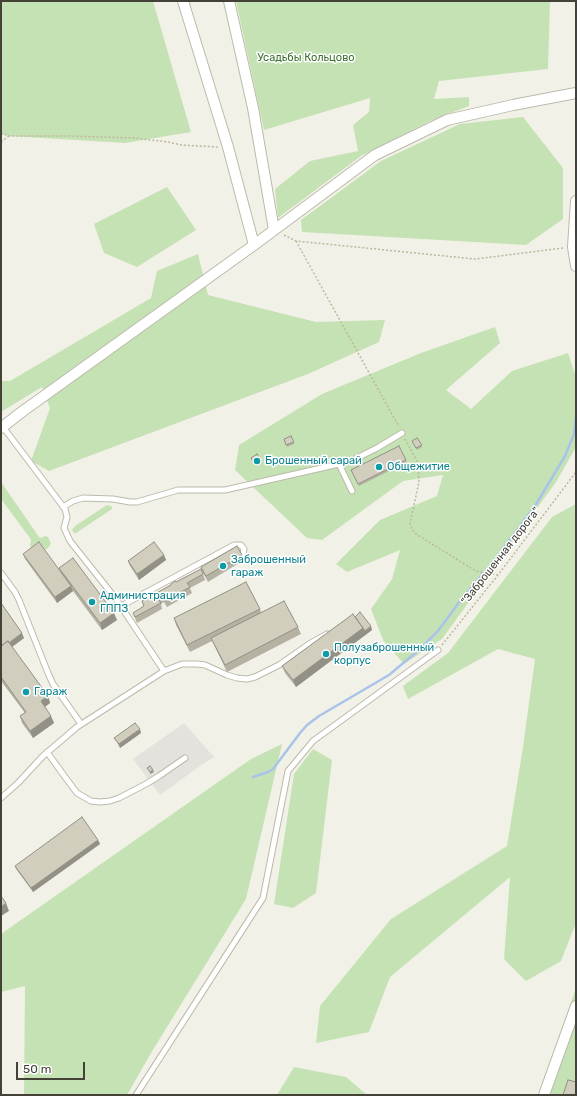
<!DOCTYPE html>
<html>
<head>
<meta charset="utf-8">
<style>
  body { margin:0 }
  #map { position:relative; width:577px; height:1096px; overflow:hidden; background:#f2f1e7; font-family:Rubik,sans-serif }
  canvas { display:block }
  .frame { position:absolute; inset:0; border:2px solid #444237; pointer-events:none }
  .scale { position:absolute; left:16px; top:1062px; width:69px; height:18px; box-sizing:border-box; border:2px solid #444237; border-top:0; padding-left:5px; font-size:12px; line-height:14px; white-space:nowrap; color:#444237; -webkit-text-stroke:3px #fff; paint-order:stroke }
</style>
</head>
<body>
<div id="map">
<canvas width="577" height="1096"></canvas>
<div class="frame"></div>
<div class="scale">50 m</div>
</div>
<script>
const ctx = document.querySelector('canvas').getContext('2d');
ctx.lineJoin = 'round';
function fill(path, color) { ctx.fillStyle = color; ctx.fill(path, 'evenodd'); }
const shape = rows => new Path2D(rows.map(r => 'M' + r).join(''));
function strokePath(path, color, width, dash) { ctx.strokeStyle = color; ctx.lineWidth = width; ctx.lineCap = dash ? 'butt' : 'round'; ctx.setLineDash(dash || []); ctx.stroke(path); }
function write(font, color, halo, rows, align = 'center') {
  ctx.font = font + ' Rubik,sans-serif'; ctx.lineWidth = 3; ctx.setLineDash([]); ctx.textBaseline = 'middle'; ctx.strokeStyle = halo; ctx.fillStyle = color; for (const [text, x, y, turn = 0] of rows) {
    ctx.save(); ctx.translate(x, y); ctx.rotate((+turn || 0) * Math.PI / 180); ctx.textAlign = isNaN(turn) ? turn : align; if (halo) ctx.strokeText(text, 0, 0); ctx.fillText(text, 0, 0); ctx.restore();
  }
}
fill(shape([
  [184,723,214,757,200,766,160,795,133,759]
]), '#e4e2dc');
fill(shape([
  [1,1,153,1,191,132,125,143,9,136,1,134],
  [236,1,550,1,548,69,439,81,434,99,469,97,469,106,430,121,361,156,278,218,275,189,310,161,358,151,353,125,369,112,370,98,264,130],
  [523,117,563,168,563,219,526,245,302,232,301,220,381,161,460,124],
  [167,187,196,230,137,267,104,253,94,224],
  [198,254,208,295,316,322,385,320,379,342,308,374,49,471,31,461,50,408,42,387,1,412,1,381,10,381,151,298,157,271],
  [495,327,500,343,446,390,471,409,512,371,568,353,576,377,576,447,556,482,442,639,404,664,383,640,371,609,392,579,400,550,347,572,336,564,380,520,437,496,443,475,403,481,322,540,307,538,235,470,239,445,322,394,421,353],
  [1,482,39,537,41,538,45,536,48,537,51,544,48,548,43,551,35,552,31,547,30,545,31,540,30,538,1,499],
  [576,504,576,923,561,961,526,981,504,959,510,877,390,977,369,1032,316,1043,320,1006,391,919,507,846,523,747,535,659,498,649,408,699,403,686,448,653,552,517],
  [107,505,111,506,112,507,112,509,76,533,74,533,72,530,75,526],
  [282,744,246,899,151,1053,127,1095,24,1095,25,986,1,992,1,934,251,759],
  [313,749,332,760,316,893,293,908,274,904,294,774],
  [576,988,576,1095,538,1095],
  [294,1067,346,1077,367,1095,277,1095]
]), '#c5e2b4');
strokePath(shape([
  [253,777,268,772,273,769,300,733,307,725,319,716,389,675,420,649,438,631,460,601,493,562,535,506,565,456,574,434,576,417]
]), '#a9c3e9', 2.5);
const service = shape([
  [3,427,65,509,67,517,64,528,70,541,116,599,164,671,182,664,197,664,205,665,227,675,237,678,247,679,255,677,279,665,309,644,327,634],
  [339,464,352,491],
  [63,507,73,501,83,498,113,499,130,502,137,502,178,490,225,490,339,464,353,460,377,448,402,433],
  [1,573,15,592,19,600,48,673,53,684,81,724],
  [121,606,234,545,241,545,244,549,243,554],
  [47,752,65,777,77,793,91,801,100,802,110,801,119,798,146,784,159,776,185,758],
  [1,798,18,783,43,756,77,727,164,671],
  [136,1095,263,898,288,771,313,741,438,650]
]);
const minor = shape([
  [183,1,228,147,254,245],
  [229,1,253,108,274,230],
  [576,201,573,247,576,266],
  [1,428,23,411,254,245,375,155,447,120,513,105,576,93],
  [544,1095,576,1006]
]);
strokePath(service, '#bcbaab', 7);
strokePath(minor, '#bcbaab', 12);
strokePath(shape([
  [1,133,9,136,69,136,134,138,168,142,181,145,218,147],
  [1,142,9,136],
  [284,235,296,241,475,259,563,248],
  [296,241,399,427],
  [405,439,418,463,419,482,410,523,412,529,416,534,466,565,476,571,498,575],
  [442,645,498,575,576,472]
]), '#bdb89d', 1.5, [2, 2]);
strokePath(service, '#fff', 5);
strokePath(minor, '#fff', 10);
fill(shape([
  [291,436,294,444,287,447,284,439],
  [412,441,422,445,422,447,417,450],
  [251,458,261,461,262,463,256,466],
  [406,460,407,462,359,486,351,470],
  [23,554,59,570,117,620,102,630,73,591,57,603,25,559],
  [164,555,166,560,139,580,130,566,128,561],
  [242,555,244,560,208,582,203,573,201,567],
  [203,574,205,580,190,588,192,593,167,607,164,602,161,604,162,609,137,623,133,613,144,607,142,601,176,582],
  [1,603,24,638,12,647,48,696,50,703,45,707,54,723,33,738,22,723,20,716,25,713,1,681],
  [260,609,261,612,298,627,301,634,227,672,214,645,212,641,190,652,176,625,174,618],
  [355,617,372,630,296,687,285,673,282,666],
  [141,733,120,748,116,741,114,738],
  [98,840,100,844,33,892,16,869,15,866]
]), '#b5b1a3');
fill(shape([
  [164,555,166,560,139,580,137,574],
  [71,586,73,591,57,603,55,597],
  [114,613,117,620,102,630,100,623],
  [371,626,372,630,296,687,293,680,363,628],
  [22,633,24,638,1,655,1,648],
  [48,696,50,703,43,708,41,701],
  [51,716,54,723,33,738,30,731],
  [140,729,141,733,120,748,119,744],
  [153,770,154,772,150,774,150,772],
  [98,840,100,844,33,892,31,888],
  [6,903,9,911,1,916,1,907]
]), '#939085');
const building = shape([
  [291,436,294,442,286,445,284,439,291,436],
  [417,438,422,445,416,448,412,441,417,438],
  [399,446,406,460,358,484,351,470,399,446],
  [257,454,261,461,255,465,251,458,257,454],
  [39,542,71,586,55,597,23,554,39,542],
  [154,542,164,555,137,574,128,561,154,542],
  [237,546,242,555,206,576,201,567,237,546],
  [73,558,114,613,100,623,59,568,73,558],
  [201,569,203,574,187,583,190,587,165,601,162,596,158,599,161,603,135,617,133,613,144,606,142,601,171,585,171,584,175,581,176,582,201,569],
  [246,582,260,609,187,645,174,618,246,582],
  [284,601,298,627,225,665,211,638,284,601],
  [1,603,22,633,9,643,8,641,1,646,1,603],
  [360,612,371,626,365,631,363,628,355,617,360,612],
  [353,614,363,628,293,680,282,666,353,614],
  [8,641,48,696,41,701,51,716,30,731,20,716,26,712,1,677,1,646,8,641],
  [135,723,140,729,119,744,114,738,135,723],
  [150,766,153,770,150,772,147,768,150,766],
  [82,817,98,840,31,888,15,866,82,817],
  [1,896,6,903,1,907,1,896],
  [568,1080,576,1082,576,1095,563,1095,568,1080]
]);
fill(building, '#d2cebe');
strokePath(building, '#939085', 1);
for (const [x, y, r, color] of [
  [257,461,4,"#0f9aa8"],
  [379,467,4,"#0f9aa8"],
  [223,566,4,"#0f9aa8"],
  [92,602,4,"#0f9aa8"],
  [326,654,4,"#0f9aa8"],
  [26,692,4,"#0f9aa8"]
]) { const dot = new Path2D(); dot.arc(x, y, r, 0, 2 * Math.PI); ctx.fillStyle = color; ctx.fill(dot); strokePath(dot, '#fff', 1.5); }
write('11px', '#3c7130', '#fff', [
  ["Усадьбы Кольцово",306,58]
]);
write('11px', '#0d838f', '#fff', [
  ["Брошенный сарай",265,461],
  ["Общежитие",387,467],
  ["Заброшенный",231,560],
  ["гараж",231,573],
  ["Администрация",100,596],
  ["ГППЗ",100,609],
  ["Полузаброшенный",334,648],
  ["корпус",334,661],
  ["Гараж",34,692]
], 'left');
write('11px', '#444237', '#fff', [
  ["\"Заброшенная дорога\"",501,556,-52]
]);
</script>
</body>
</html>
